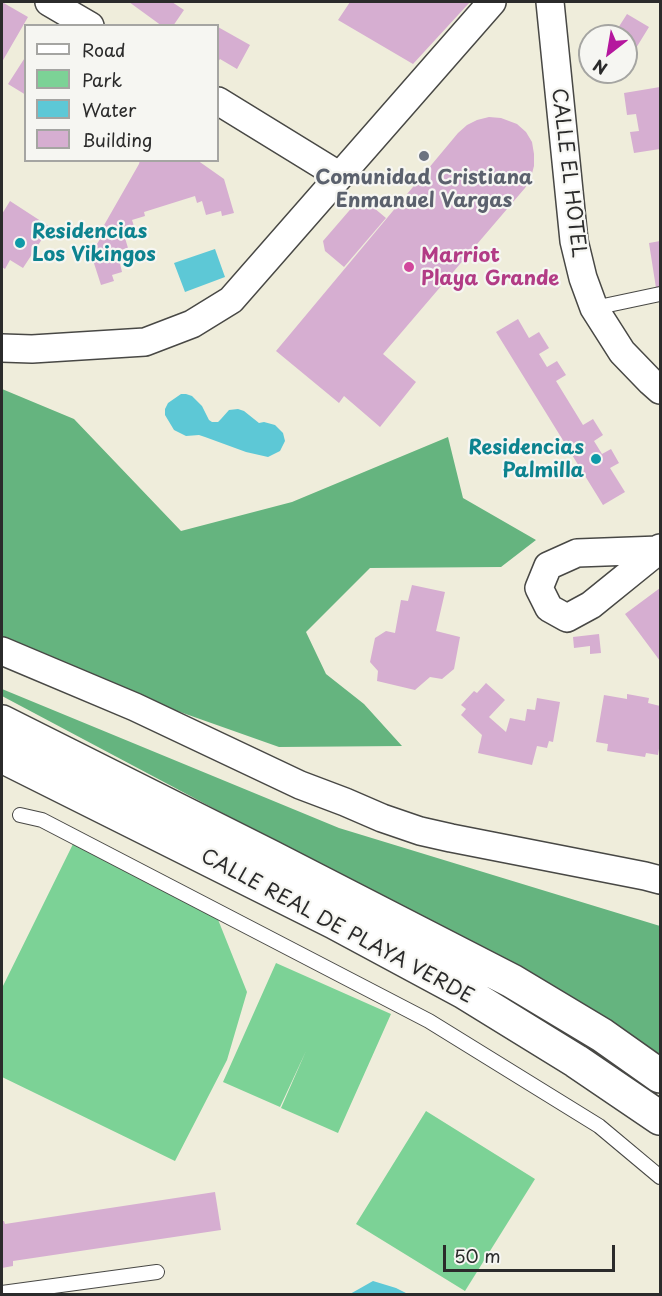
<!DOCTYPE html>
<html>
<head>
<meta charset="utf-8">
<style>
  body { margin:0 }
  #map { position:relative; width:662px; height:1296px; overflow:hidden; background:#efeddb; font-family:"Playpen Sans",sans-serif }
  canvas { display:block }
  .frame { position:absolute; inset:0; border:3px solid #2b2b2b; pointer-events:none }
  .legend { position:absolute; left:24px; top:24px; width:195px; height:138px; box-sizing:border-box; background:#f6f6f2; border:2px solid #a5a5a2; margin:0; padding:8px 10px; list-style:none; font-size:18px; color:#2b2b2b }
  .legend li { display:flex; align-items:center; gap:12px; height:30px }
  .legend b { width:30px; border:2px solid #a5a5a2 }
  .north { position:absolute; left:578px; top:24px; width:60px; height:60px; box-sizing:border-box; background:#f6f6f2; border:2px solid #a5a5a2; border-radius:50%; rotate:211deg; font-size:16px; font-weight:700; line-height:24px; text-align:center; color:#2b2b2b }
  .north::after { content:''; display:block; margin:auto; width:21px; height:27px; background:#b5179e; clip-path:polygon(50% 0,100% 100%,50% 72%,0 100%) }
  .scale { position:absolute; left:443px; top:1245px; width:172px; height:27px; box-sizing:border-box; border:3px solid #2b2b2b; border-top:0; padding-left:8px; font-size:18px; line-height:21px; white-space:nowrap; color:#2b2b2b; -webkit-text-stroke:4px #f6f6f2; paint-order:stroke }
</style>
</head>
<body>
<div id="map">
<canvas width="662" height="1296"></canvas>
<div class="frame"></div>
<ul class="legend">
<li><b style="height:8px;background:#fff"></b>Road</li>
<li><b style="height:16px;background:#7cd296"></b>Park</li>
<li><b style="height:16px;background:#5dc8d6"></b>Water</li>
<li><b style="height:16px;background:#d6aed1"></b>Building</li>
</ul>
<div class="north">N</div>
<div class="scale">50 m</div>
</div>
<script>
const ctx = document.querySelector('canvas').getContext('2d');
ctx.lineJoin = 'round';
function fill(path, color) { ctx.fillStyle = color; ctx.fill(path, 'evenodd'); }
const shape = rows => new Path2D(rows.map(r => 'M' + r).join(''));
function strokePath(path, color, width, dash) { ctx.strokeStyle = color; ctx.lineWidth = width; ctx.lineCap = dash ? 'butt' : 'round'; ctx.setLineDash(dash || []); ctx.stroke(path); }
function write(font, color, halo, rows, align = 'center') {
  ctx.font = font + ' "Playpen Sans",sans-serif'; ctx.lineWidth = 4.5; ctx.setLineDash([]); ctx.textBaseline = 'middle'; ctx.strokeStyle = halo; ctx.fillStyle = color; for (const [text, x, y, turn = 0] of rows) {
    ctx.save(); ctx.translate(x, y); ctx.rotate((+turn || 0) * Math.PI / 180); ctx.textAlign = isNaN(turn) ? turn : align; if (halo) ctx.strokeText(text, 0, 0); ctx.fillText(text, 0, 0); ctx.restore();
  }
}
fill(shape([
  [73,844,217,917,247,992,227,1060,175,1161,2,1077,2,988],
  [276,963,391,1014,338,1133,281,1108,306,1051,280,1107,223,1082],
  [426,1111,535,1179,465,1291,356,1224]
]), '#7cd296');
fill(shape([
  [2,389,74,419,181,531,292,502,448,437,463,498,536,540,501,567,370,568,306,632,326,674,364,704,402,746,279,747,2,649],
  [2,689,339,828,660,926,660,1055,307,858,2,696]
]), '#65b47f');
fill(shape([
  [215,249,225,277,185,292,174,263],
  [181,394,186,394,192,396,202,406,209,420,212,422,218,422,221,419,229,410,238,409,244,411,259,423,264,422,275,425,283,433,285,441,280,451,268,457,246,452,205,437,199,435,186,436,174,430,165,415,165,409,168,403],
  [373,1281,396,1288,408,1294,350,1294]
]), '#5dc8d6');
fill(shape([
  [2,2,28,17,2,62],
  [129,2,172,2,184,10,173,26,162,26],
  [350,2,470,2,413,64,338,20],
  [627,14,649,27,633,53,626,49,626,36,613,36],
  [218,27,250,45,237,69,220,59,218,62],
  [26,56,26,95,8,84],
  [660,87,660,149,634,153,630,132,639,131,636,114,627,115,624,93],
  [489,117,501,118,517,124,526,132,532,142,534,154,534,166,531,177,525,188,383,354,416,382,380,427,344,396,339,403,276,351,458,133,467,125,477,120],
  [140,160,197,160,224,179,234,213,222,216,221,211,206,215,202,201,197,203,195,196,144,212,145,216,132,220,137,235,125,238,128,248,117,251,122,272,112,275,114,281,101,285,91,254,103,234,103,227,139,164],
  [361,197,386,218,344,267,325,251,323,241],
  [10,201,50,227,23,268,10,260,5,269,2,267,2,214],
  [660,241,660,288,656,288,649,243],
  [518,319,529,338,539,332,549,348,539,354,547,367,557,361,566,375,556,381,583,425,593,419,603,435,594,441,602,454,611,449,619,463,610,468,625,492,603,505,496,332],
  [412,585,445,592,436,631,460,637,454,669,442,679,430,677,415,690,377,681,378,671,370,662,375,638,386,631,395,633,401,600,408,601],
  [660,588,660,661,625,614],
  [599,634,601,653,590,654,590,646,574,648,573,637],
  [486,683,505,700,489,717,506,732,510,718,525,721,527,709,535,710,537,698,560,702,553,742,549,741,547,748,537,746,532,765,478,753,482,735,461,715,466,709,461,705,474,691,477,693],
  [627,694,649,698,648,703,660,706,660,742,658,755,646,753,645,757,607,751,608,744,596,742,604,695,627,699],
  [215,1192,221,1230,13,1261,13,1266,2,1268,2,1221,4,1221,5,1224]
]), '#d6aed1');
const service = shape([
  [594,308,660,294],
  [20,815,42,820,429,1021,599,1126,660,1177],
  [2,1293,157,1272]
]);
const minor = shape([
  [49,2,90,26],
  [550,2,574,241,583,278,594,308,622,352,651,382,660,390],
  [218,101,340,176],
  [2,348,32,349,145,342,192,324,231,300,492,2],
  [659,550,577,553,548,566,539,588,549,608,567,618,591,605,659,550,660,548],
  [2,651,135,707,300,785,345,802,382,818,420,831,451,838,645,876,660,880]
]);
const tertiary = shape([
  [2,722,271,857,512,981,602,1035,660,1076],
  [2,756,334,922,464,992,576,1061,660,1118]
]);
strokePath(service, '#484845', 16);
strokePath(minor, '#484845', 30);
strokePath(tertiary, '#484845', 36);
strokePath(service, '#fff', 14);
strokePath(minor, '#fff', 27);
strokePath(tertiary, '#fff', 33);
for (const [x, y, r, color] of [
  [424,156,6,"#6b7280"],
  [20,243,6,"#0f9aa8"],
  [409,267,6,"#d1479c"],
  [596,459,6,"#0f9aa8"]
]) { const dot = new Path2D(); dot.arc(x, y, r, 0, 2 * Math.PI); ctx.fillStyle = color; ctx.fill(dot); strokePath(dot, '#f6f6f2', 2); }
write('20px', '#2b2b2b', '#f6f6f2', [
  ["CALLE EL HOTEL",568,173,83],
  ["CALLE REAL DE PLAYA VERDE",337,927,28]
]);
write('bold 20px', '#5b616d', '#f6f6f2', [
  ["Comunidad Cristiana",424,178],
  ["Enmanuel Vargas",424,201]
]);
write('bold 20px', '#0d838f', '#f6f6f2', [
  ["Residencias",32,232],
  ["Los Vikingos",32,255],
  ["Residencias",584,448,"right"],
  ["Palmilla",584,471,"right"]
], 'left');
write('bold 20px', '#b23c85', '#f6f6f2', [
  ["Marriot",421,256],
  ["Playa Grande",421,279]
], 'left');
</script>
</body>
</html>
